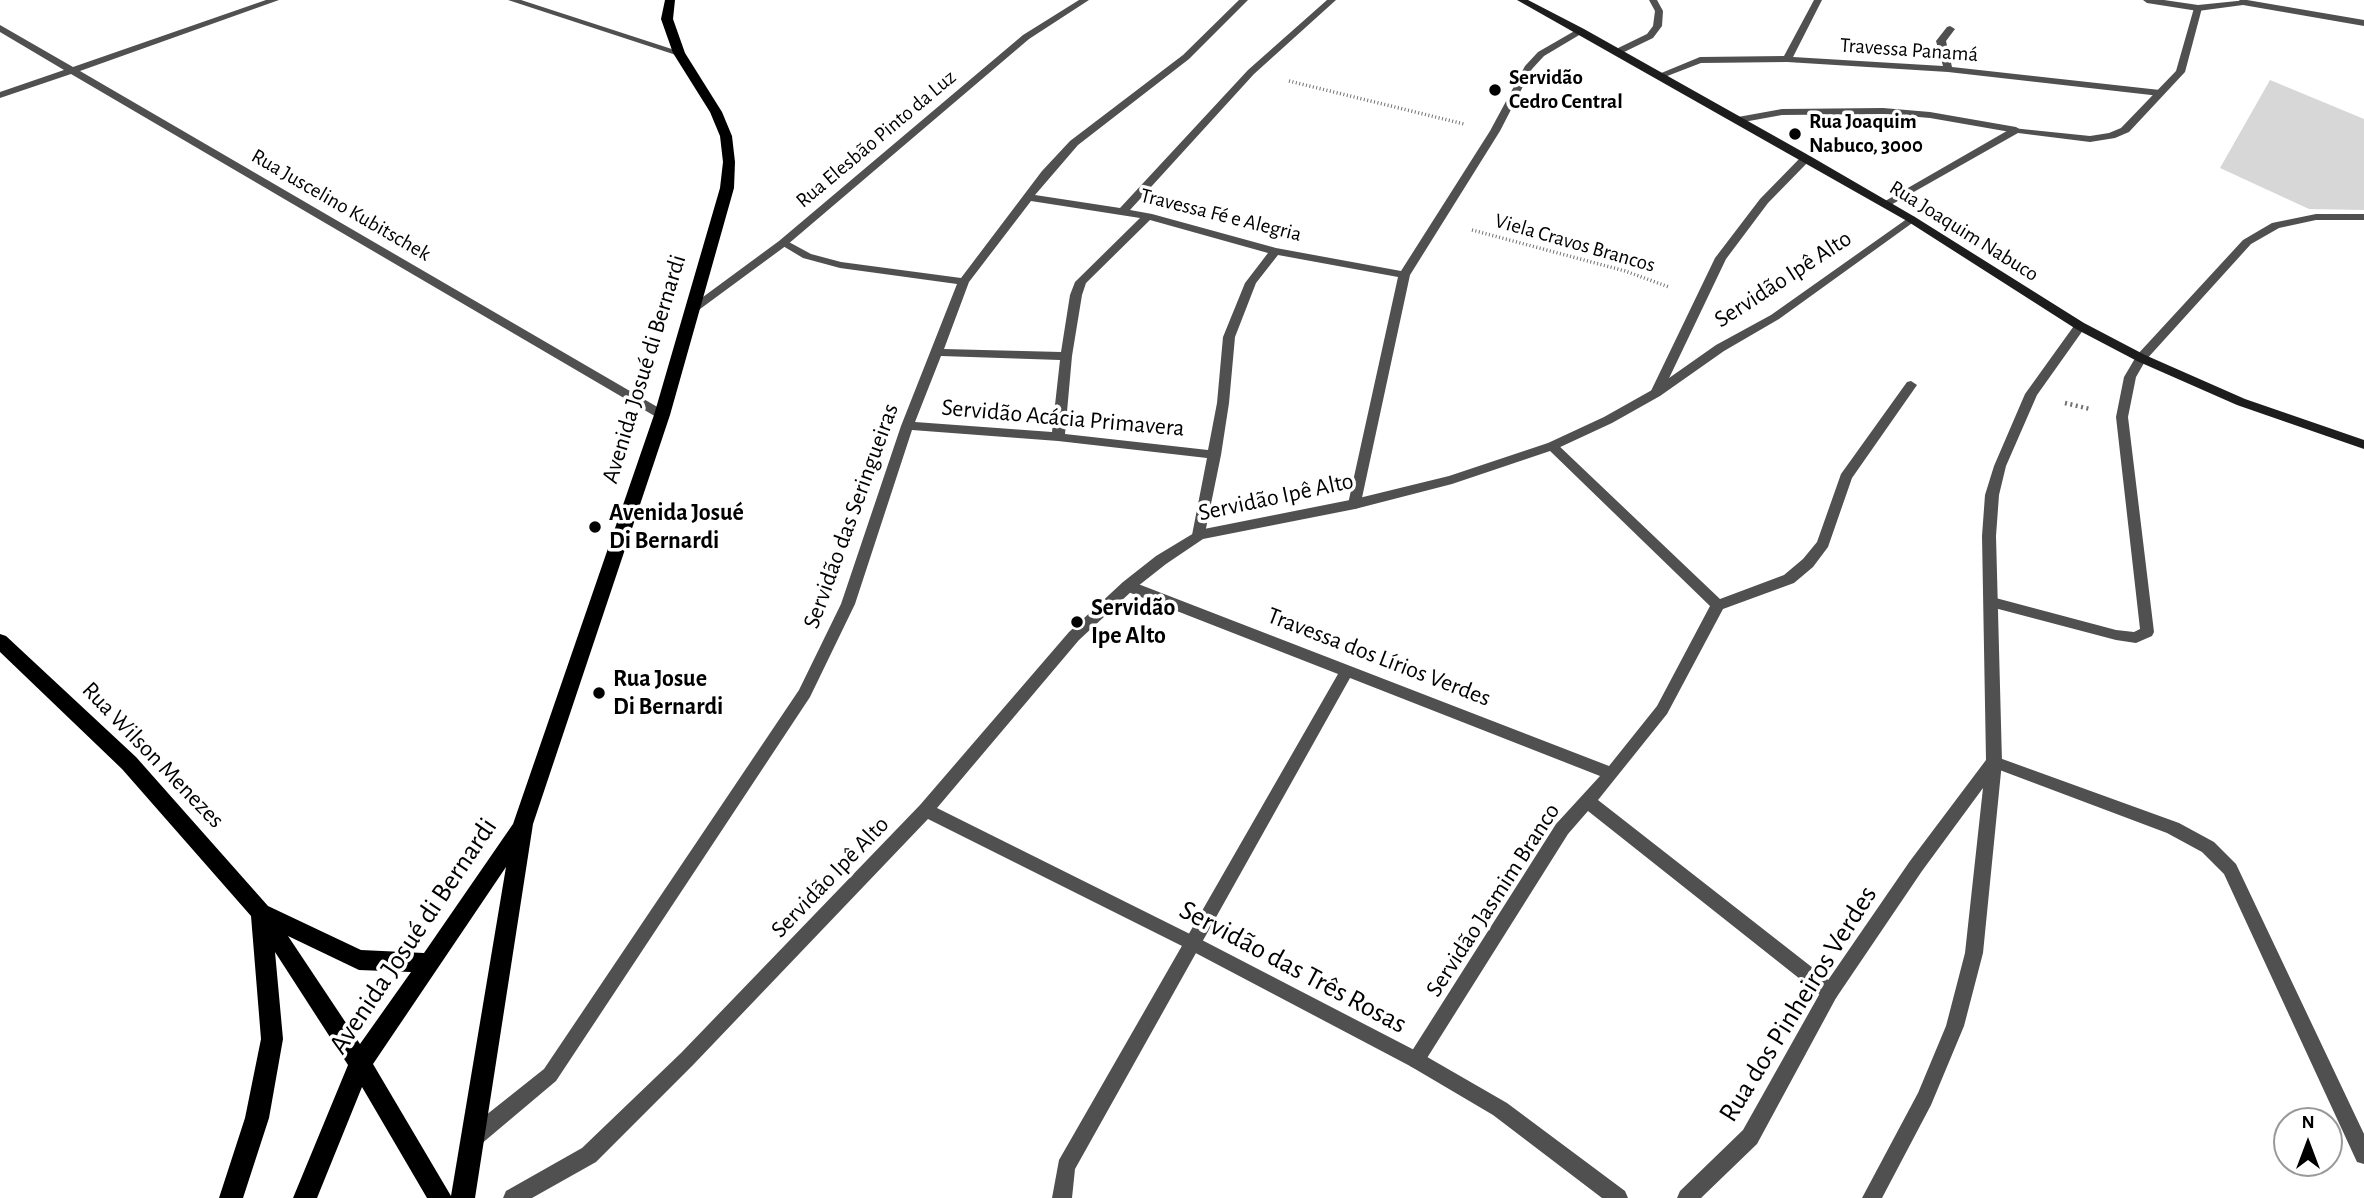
<!DOCTYPE html>
<html>
<head>
<meta charset="utf-8">
<style>
  body { margin:0 }
  #map { position:relative; width:2364px; height:1198px; overflow:hidden; background:#fff; font-family:"Alegreya Sans",sans-serif }
  canvas { display:block }
  .north { position:absolute; left:2273px; top:1107px; width:70px; height:70px; box-sizing:border-box; background:#fff; border:2px solid #999; border-radius:50%; rotate:0deg; font-size:19px; font-weight:700; line-height:28px; text-align:center; color:#000 }
  .north::after { content:''; display:block; margin:auto; width:24px; height:32px; background:#000; clip-path:polygon(50% 0,100% 100%,50% 72%,0 100%) }
</style>
</head>
<body>
<div id="map">
<canvas width="2364" height="1198"></canvas>
<div class="north">N</div>
</div>
<script>
const ctx = document.querySelector('canvas').getContext('2d');
ctx.lineJoin = 'round';
function fill(path, color) { ctx.fillStyle = color; ctx.fill(path, 'evenodd'); }
const shape = rows => new Path2D(rows.map(r => 'M' + r).join(''));
function strokePath(path, color, width, dash) { ctx.strokeStyle = color; ctx.lineWidth = width; ctx.lineCap = dash ? 'butt' : 'round'; ctx.setLineDash(dash || []); ctx.stroke(path); }
function write(font, color, halo, rows, align = 'center') {
  ctx.font = font + ' "Alegreya Sans",sans-serif'; ctx.lineWidth = 7; ctx.setLineDash([]); ctx.textBaseline = 'middle'; ctx.strokeStyle = halo; ctx.fillStyle = color; for (const [text, x, y, turn = 0] of rows) {
    ctx.save(); ctx.translate(x, y); ctx.rotate((+turn || 0) * Math.PI / 180); ctx.textAlign = isNaN(turn) ? turn : align; if (halo) ctx.strokeText(text, 0, 0); ctx.fillText(text, 0, 0); ctx.restore();
  }
}
fill(shape([
  [2270,80,2364,119,2364,210,2309,209,2220,168]
]), '#d7d7d7');
strokePath(shape([
  [1289,81,1464,124],
  [1472,230,1625,271,1669,287]
]), '#727272', 3.5, [1, 2.5]);
strokePath(shape([
  [2065,403,2090,409]
]), '#727272', 4.5, [2, 3.5]);
fill(shape([
  [1239,0,1248,0,1189,59,1078,145,1035,195,1120,208,1248,70,1327,0,1336,0,1254,74,1130,210,1152,214,1276,248,1401,271,1490,131,1525,66,1538,52,1578,29,1586,31,1544,56,1532,69,1500,131,1410,275,1360,507,1355,509,1348,504,1398,277,1278,255,1256,283,1235,337,1229,403,1221,455,1204,538,1199,540,1192,535,1207,458,1058,441,912,430,855,604,810,697,556,1081,480,1145,473,1147,466,1145,464,1138,466,1131,544,1069,799,690,841,604,901,426,957,284,840,268,803,258,778,243,783,240,787,241,811,254,841,262,961,278,1042,171,1070,141,1183,55,1239,0],
  [1031,201,1140,218,1075,282,1070,295,1061,352,944,349,969,282,1031,201],
  [1150,220,1268,253,1245,283,1223,337,1217,403,1208,450,1065,434,1072,356,1082,295,1086,283,1150,220],
  [941,356,1060,360,1052,432,915,422,941,356],
  [1649,0,1657,0,1663,11,1662,26,1653,38,1620,54,1614,54,1614,50,1647,34,1653,26,1655,11,1649,0],
  [1814,0,1822,0,1793,57,1943,66,1936,41,1947,27,1950,26,1955,29,1946,41,1952,67,2160,90,2165,93,2160,96,1948,72,1787,62,1701,63,1662,78,1654,76,1700,57,1784,56,1814,0],
  [2143,0,2164,0,2198,5,2247,0,2364,20,2364,26,2243,5,2198,11,2147,3,2143,0],
  [1883,108,1930,112,2016,127,2021,130,2016,133,1930,118,1883,114,1782,115,1738,123,1733,120,1738,117,1782,109,1883,108],
  [1806,155,1811,158,1810,160,1768,203,1726,259,1662,393,1656,397,1652,396,1650,393,1715,258,1760,199,1802,156,1806,155],
  [2141,354,2147,358,2136,377,2128,417,2154,632,2152,636,2136,643,2116,640,1987,606,1985,602,1987,598,1992,597,2116,630,2134,632,2140,629,2116,417,2124,377,2137,355,2141,354],
  [1911,381,1917,385,1852,478,1828,547,1813,567,1794,583,1723,609,1667,714,1598,800,1836,986,1839,992,1836,998,1830,1000,1824,998,1588,811,1568,834,1422,1066,1416,1069,1410,1066,1407,1060,1410,1054,1556,824,1600,776,1350,678,1075,1169,1072,1198,1052,1198,1059,1160,1338,674,1123,590,1121,586,1123,582,1133,582,1609,766,1657,706,1710,606,1548,449,1546,446,1548,443,1556,443,1720,599,1784,575,1803,559,1817,542,1841,474,1907,382,1911,381],
  [1994,756,2179,823,2214,842,2236,864,2364,1134,2364,1164,2357,1162,2224,874,2202,852,2167,833,1989,766,1986,762,1989,758,1994,756]
]), '#505050');
fill(shape([
  [266,0,279,0,80,71,666,412,668,415,666,418,658,418,71,74,0,98,0,92,64,70,0,32,0,25,73,67,266,0],
  [508,0,521,0,684,53,676,55,508,0],
  [2239,0,2247,0,2247,2,2243,5,2239,0],
  [2198,5,2202,8,2185,72,2129,132,2115,138,2090,142,2018,133,1889,206,1885,207,1880,204,2012,128,2090,136,2109,133,2121,128,2176,71,2194,8,2198,5],
  [2316,214,2364,214,2364,220,2316,220,2279,228,2251,244,2145,361,2137,361,2137,355,2243,240,2272,223,2316,214],
  [1911,216,1915,217,1915,221,1779,319,1724,351,1660,396,1612,423,1556,449,1452,484,1355,509,1203,539,1166,564,1133,590,1079,640,937,808,1200,939,1422,1054,1507,1103,1625,1191,1628,1198,1602,1198,1493,1115,1410,1066,1188,949,928,819,693,1065,596,1162,532,1198,503,1198,506,1191,582,1148,681,1053,920,805,1069,632,1123,582,1156,556,1199,530,1355,499,1449,476,1548,443,1604,417,1652,390,1716,345,1771,315,1911,216],
  [2080,322,2086,326,2037,395,2006,466,1999,495,1996,536,2002,762,1983,953,1964,1026,1931,1105,1882,1198,1862,1198,1918,1093,1946,1026,1965,953,1983,788,1922,871,1836,998,1757,1144,1701,1198,1677,1198,1680,1191,1743,1130,1824,986,1910,861,1986,760,1982,536,1985,495,1994,466,2025,394,2076,323,2080,322]
]), '#505050');
fill(shape([
  [1079,0,1089,0,1029,39,787,245,696,312,688,312,688,308,779,241,1023,35,1079,0]
]), '#505050');
fill(shape([
  [1517,0,1528,0,1584,29,1810,156,1915,217,2084,323,2145,355,2245,399,2364,440,2364,449,2237,405,2137,361,2076,329,1907,221,1517,0]
]), '#1d1d1d');
fill(shape([
  [665,0,675,0,673,19,685,53,722,112,732,136,735,162,734,188,670,415,533,824,475,1198,427,1198,362,1087,317,1198,293,1198,348,1065,275,952,283,1039,269,1118,243,1198,219,1198,245,1118,261,1039,251,916,122,769,0,652,0,634,6,636,136,757,268,906,361,950,424,953,513,824,654,415,720,188,723,162,720,136,710,112,673,53,661,19,665,0],
  [506,867,451,1196,373,1064,506,867],
  [288,936,359,970,411,972,360,1044,288,936]
]), '#000');
for (const [x, y, r, color] of [
  [1495,90,7,"#000"],
  [1795,134,7,"#000"],
  [595,527,7,"#000"],
  [1077,622,7,"#000"],
  [599,693,7,"#000"]
]) { const dot = new Path2D(); dot.arc(x, y, r, 0, 2 * Math.PI); ctx.fillStyle = color; ctx.fill(dot); strokePath(dot, '#fff', 2.5); }
write('21px', '#000', '#fff', [
  ["Travessa Panamá",1909,50,4],
  ["Rua Elesbão Pinto da Luz",876,139,-40],
  ["Rua Juscelino Kubitschek",341,205,30],
  ["Travessa Fé e Alegria",1221,215,14],
  ["Rua Joaquim Nabuco",1964,231,32],
  ["Viela Cravos Brancos",1575,243,16]
]);
write('bold 21px', '#000', '#fff', [
  ["Servidão",1509,78],
  ["Cedro Central",1509,102],
  ["Rua Joaquim",1809,122],
  ["Nabuco, 3000",1809,146]
], 'left');
write('24px', '#000', '#fff', [
  ["Servidão Ipê Alto",1783,279,-33],
  ["Avenida Josué di Bernardi",644,369,-73],
  ["Servidão Acácia Primavera",1063,418,5],
  ["Servidão Ipê Alto",1276,497,-12],
  ["Servidão das Seringueiras",851,516,-70],
  ["Travessa dos Lírios Verdes",1379,657,21],
  ["Rua Wilson Menezes",153,755,46],
  ["Servidão Ipê Alto",830,877,-46],
  ["Servidão Jasmim Branco",1493,900,-57]
]);
write('bold 24px', '#000', '#fff', [
  ["Avenida Josué",609,513],
  ["Di Bernardi",609,541],
  ["Servidão",1091,608],
  ["Ipe Alto",1091,636],
  ["Rua Josue",613,679],
  ["Di Bernardi",613,707]
], 'left');
write('28px', '#000', '#fff', [
  ["Avenida Josué di Bernardi",413,936,-56],
  ["Servidão das Três Rosas",1293,967,28],
  ["Rua dos Pinheiros Verdes",1798,1004,-58]
]);
</script>
</body>
</html>
